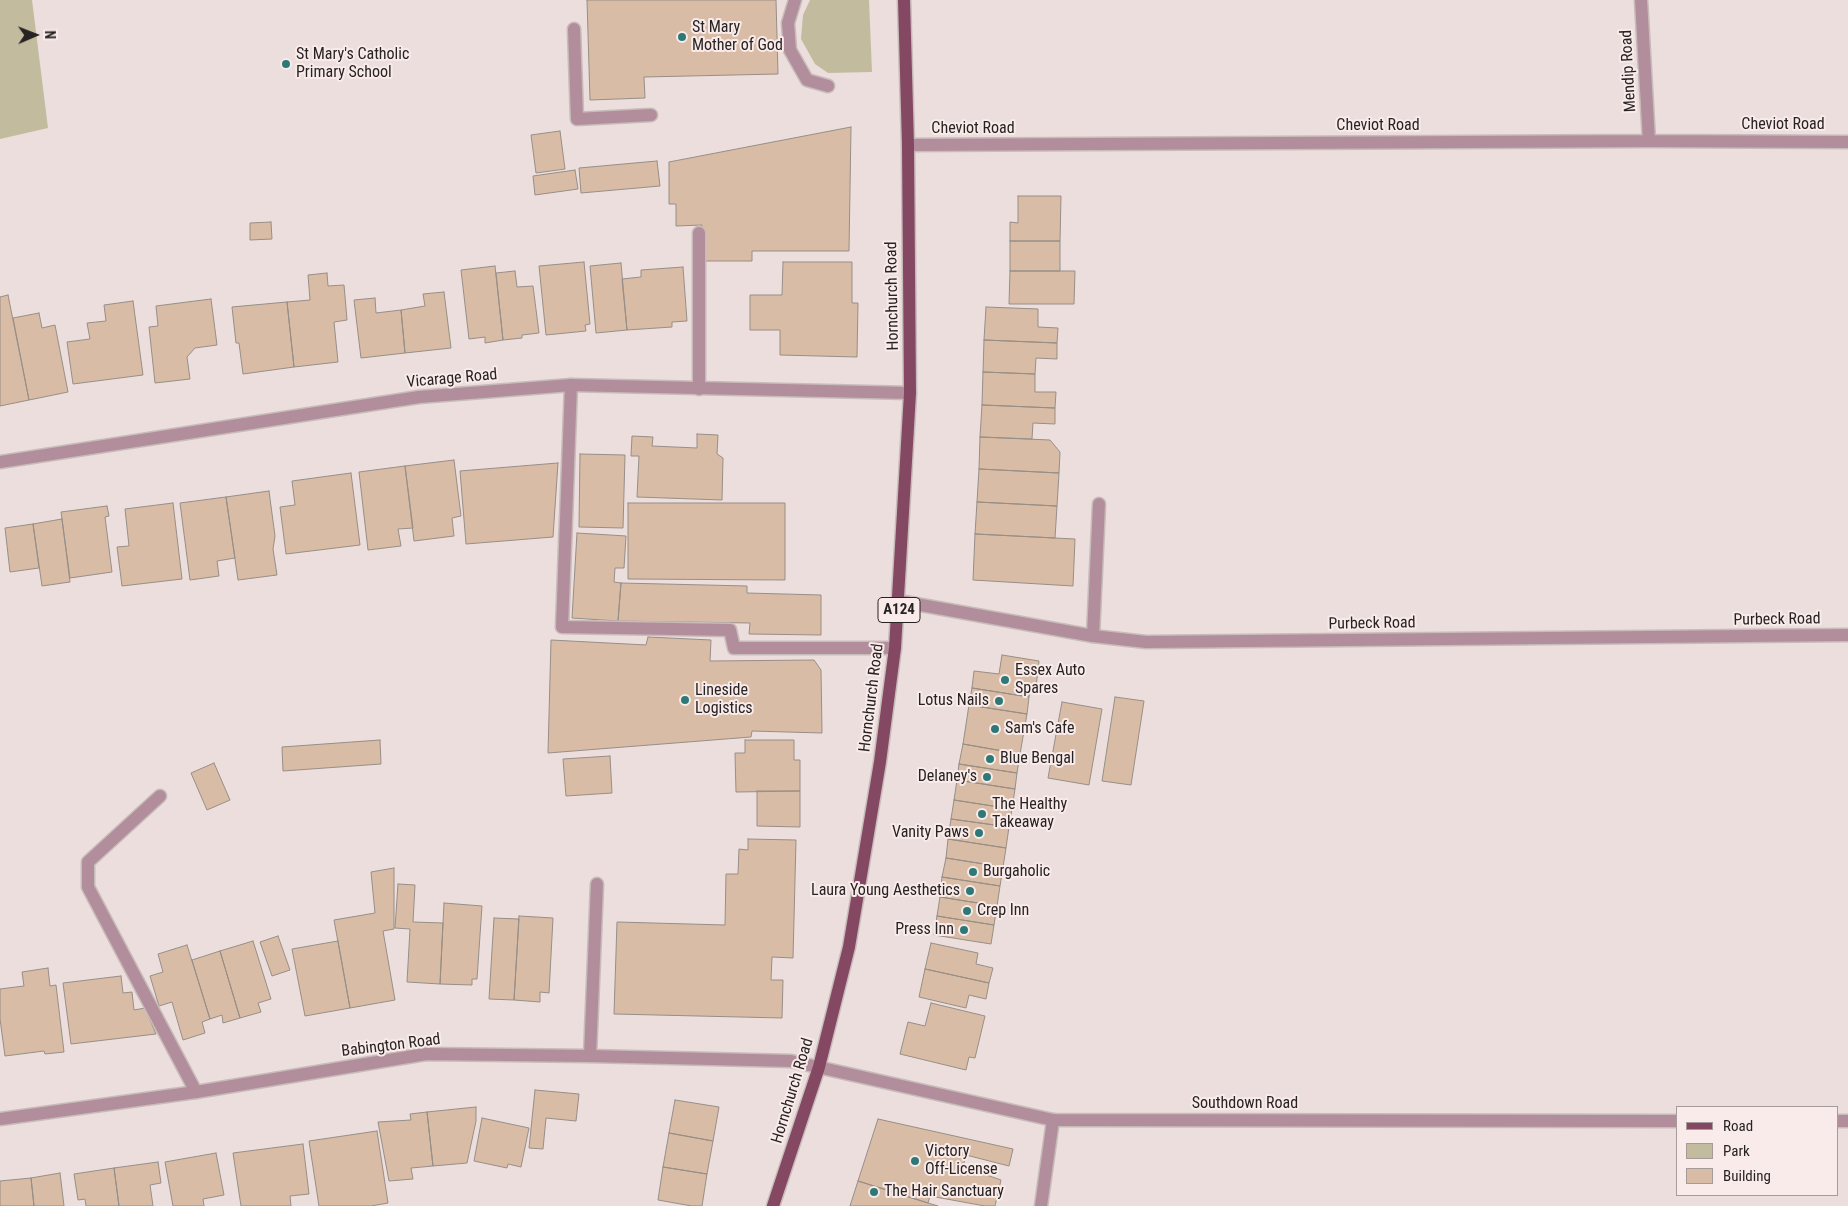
<!DOCTYPE html>
<html>
<head>
<meta charset="utf-8">
<style>
  body { margin:0 }
  #map { position:relative; width:1848px; height:1206px; overflow:hidden; background:#ebdedc; font-family:"Roboto Condensed",sans-serif }
  canvas { display:block }
  .legend { position:absolute; left:1676px; top:1106px; width:162px; height:90px; box-sizing:border-box; background:#f8ebe9; border:1px solid #a59b9a; margin:0; padding:6px 9px; list-style:none; font-size:15px; color:#282323 }
  .legend li { display:flex; align-items:center; gap:10px; height:25px }
  .legend b { width:25px; border:1px solid #a59b9a }
  .north { position:absolute; left:10px; top:10px; width:50px; height:50px; -webkit-text-stroke:4px #f8ebe9; paint-order:stroke; rotate:89deg; font-size:14px; font-weight:700; line-height:20px; text-align:center; color:#282323 }
  .north::after { content:''; display:block; margin:auto; width:18px; height:22px; background:#282323; clip-path:polygon(50% 0,100% 100%,50% 72%,0 100%) }
</style>
</head>
<body>
<div id="map">
<canvas width="1848" height="1206"></canvas>
<ul class="legend">
<li><b style="height:6px;background:#854863"></b>Road</li>
<li><b style="height:14px;background:#c3bb9e"></b>Park</li>
<li><b style="height:14px;background:#d9bca5"></b>Building</li>
</ul>
<div class="north">N</div>
</div>
<script>
const ctx = document.querySelector('canvas').getContext('2d');
ctx.lineJoin = 'round';
function fill(path, color) { ctx.fillStyle = color; ctx.fill(path, 'evenodd'); }
const shape = rows => new Path2D(rows.map(r => 'M' + r).join(''));
function strokePath(path, color, width, dash) { ctx.strokeStyle = color; ctx.lineWidth = width; ctx.lineCap = dash ? 'butt' : 'round'; ctx.setLineDash(dash || []); ctx.stroke(path); }
function write(font, color, halo, rows, align = 'center') {
  ctx.font = font + ' "Roboto Condensed",sans-serif'; ctx.lineWidth = 4; ctx.setLineDash([]); ctx.textBaseline = 'middle'; ctx.strokeStyle = halo; ctx.fillStyle = color; for (const [text, x, y, turn = 0] of rows) {
    ctx.save(); ctx.translate(x, y); ctx.rotate((+turn || 0) * Math.PI / 180); ctx.textAlign = isNaN(turn) ? turn : align; if (halo) ctx.strokeText(text, 0, 0); ctx.fillText(text, 0, 0); ctx.restore();
  }
}
fill(shape([
  [0,0,32,0,48,128,0,139],
  [810,0,869,0,872,72,828,73,815,64,801,39,803,15]
]), '#c3bb9e');
const building = shape([
  [587,0,776,0,778,74,644,77,645,98,590,100,587,0],
  [851,127,849,251,752,251,752,261,702,261,702,225,676,226,676,204,669,204,669,162,851,127],
  [560,131,565,169,536,173,531,135,560,131],
  [657,161,660,186,581,193,579,168,657,161],
  [575,170,578,189,535,195,533,176,575,170],
  [1018,196,1061,196,1060,241,1010,241,1010,222,1018,223,1018,196],
  [271,222,272,239,250,240,250,223,271,222],
  [1010,241,1060,241,1060,271,1010,271,1010,241],
  [584,262,590,324,585,325,586,331,546,335,539,266,584,262],
  [783,262,852,262,852,303,858,303,857,357,780,355,780,330,750,330,750,295,782,295,783,262],
  [621,263,627,330,596,333,590,266,621,263],
  [495,266,503,340,485,343,485,337,469,339,461,270,495,266],
  [683,267,687,321,672,322,672,327,627,330,622,279,641,277,641,270,683,267],
  [515,271,517,287,533,286,539,333,522,335,522,338,503,340,496,273,515,271],
  [1010,271,1075,271,1074,304,1009,304,1010,271],
  [327,273,328,286,344,285,347,320,334,322,338,362,294,367,287,302,310,300,308,275,327,273],
  [444,292,451,348,405,353,401,310,425,306,423,294,444,292],
  [8,295,29,400,0,406,0,297,8,295],
  [375,298,376,313,401,310,405,353,361,358,354,300,375,298],
  [211,299,217,345,195,348,187,357,190,379,155,383,149,327,158,326,156,306,211,299],
  [133,301,143,375,73,384,67,342,90,339,87,323,106,321,104,305,133,301],
  [287,302,294,367,243,374,239,343,236,343,232,307,287,302],
  [986,307,1038,309,1038,327,1058,328,1057,343,984,340,986,307],
  [39,313,42,328,55,325,68,392,29,400,13,318,39,313],
  [984,340,1057,343,1057,359,1036,358,1035,374,983,372,984,340],
  [983,372,1035,374,1035,392,1056,392,1055,408,982,405,983,372],
  [982,405,1055,408,1055,424,1033,423,1032,439,980,437,982,405],
  [697,434,718,435,717,454,723,458,722,500,637,497,639,456,631,456,632,436,653,437,652,446,697,448,697,434],
  [980,437,1050,440,1060,452,1059,473,979,469,980,437],
  [580,454,625,455,623,528,579,527,580,454],
  [454,460,461,516,452,518,454,536,414,541,405,466,454,460],
  [558,463,553,537,466,544,460,471,558,463],
  [405,466,413,528,398,529,401,546,368,550,359,472,405,466],
  [979,469,1059,473,1057,506,977,502,979,469],
  [351,473,360,545,286,554,280,507,295,505,292,481,351,473],
  [269,491,275,536,273,549,277,575,238,580,226,497,269,491],
  [226,497,235,558,217,561,219,576,190,580,180,503,226,497],
  [977,502,1057,506,1055,538,975,534,977,502],
  [173,503,182,579,122,586,117,547,129,546,125,509,173,503],
  [628,503,785,503,785,580,628,579,628,503],
  [107,506,109,516,105,517,112,572,70,578,61,512,107,506],
  [62,519,70,582,42,586,33,524,62,519],
  [33,524,39,568,10,572,5,528,33,524],
  [577,533,626,536,624,568,615,568,614,582,621,583,618,621,572,618,577,533],
  [975,534,1075,539,1073,586,973,580,975,534],
  [621,583,747,586,747,593,821,595,821,635,749,634,750,623,618,621,621,583],
  [648,637,711,640,710,661,814,660,821,670,822,733,752,731,751,737,548,753,551,640,646,645,648,637],
  [1002,655,1039,661,1036,687,1031,686,1029,697,972,688,974,671,999,674,1002,655],
  [972,688,1029,697,1027,714,969,705,972,688],
  [1115,697,1144,701,1131,785,1102,781,1115,697],
  [1062,702,1102,709,1089,785,1048,778,1062,702],
  [969,705,1027,714,1020,754,963,744,969,705],
  [380,740,381,764,283,771,282,747,380,740],
  [745,740,794,740,794,760,800,760,800,791,736,792,735,753,745,753,745,740],
  [963,744,1020,754,1017,773,959,764,963,744],
  [610,756,612,793,566,796,563,759,610,756],
  [214,763,230,800,207,810,191,773,214,763],
  [959,764,1017,773,1015,789,957,780,959,764],
  [957,780,1015,789,1012,809,954,800,957,780],
  [757,791,800,791,800,827,757,826,757,791],
  [954,800,1012,809,1009,827,951,819,954,800],
  [951,819,1009,827,1006,848,948,839,951,819],
  [748,839,796,840,793,958,772,957,771,980,783,980,782,1018,614,1014,617,922,725,925,726,874,738,874,739,849,748,850,748,839],
  [948,839,1006,848,1003,867,946,858,948,839],
  [946,858,1003,867,1000,886,942,877,946,858],
  [394,868,394,929,383,931,395,1000,350,1008,334,920,375,913,371,872,394,868],
  [942,877,1000,886,997,906,940,897,942,877],
  [398,884,415,885,413,922,443,923,440,984,407,982,410,929,395,928,398,884],
  [940,897,997,906,994,925,937,916,940,897],
  [444,903,482,906,477,979,472,979,472,985,440,984,444,903],
  [519,916,553,918,549,993,540,992,540,1002,514,1000,519,916],
  [937,916,994,925,991,944,934,935,937,916],
  [494,918,519,919,514,1000,489,999,494,918],
  [278,936,290,970,272,976,260,942,278,936],
  [253,941,271,999,258,1003,261,1012,240,1018,220,951,253,941],
  [338,941,350,1008,305,1016,292,949,338,941],
  [931,943,978,953,976,964,993,968,989,983,925,969,931,943],
  [187,945,210,1019,202,1022,205,1033,183,1040,172,1002,159,1006,150,976,163,972,158,954,187,945],
  [220,951,240,1018,223,1023,222,1015,210,1019,192,960,220,951],
  [48,968,50,986,56,985,64,1052,45,1054,44,1051,5,1056,0,1019,0,989,24,986,22,972,48,968],
  [925,969,989,983,986,999,969,995,966,1008,919,997,925,969],
  [121,976,123,993,132,992,134,1010,145,1008,156,1034,71,1044,63,983,121,976],
  [931,1003,985,1016,975,1058,969,1057,966,1070,900,1054,908,1022,925,1026,931,1003],
  [535,1090,579,1094,576,1121,546,1118,543,1149,529,1148,535,1090],
  [675,1100,719,1107,713,1141,669,1133,675,1100],
  [476,1107,476,1121,467,1163,433,1166,427,1112,476,1107],
  [427,1112,433,1166,411,1168,413,1179,389,1181,378,1122,411,1120,410,1114,427,1112],
  [482,1118,529,1128,521,1167,508,1164,507,1168,474,1161,482,1118],
  [878,1119,1013,1149,1009,1166,966,1155,963,1167,1001,1180,995,1206,985,1206,930,1196,928,1203,858,1181,878,1119],
  [377,1131,388,1203,371,1206,319,1206,309,1141,377,1131],
  [669,1133,713,1141,707,1174,663,1167,669,1133],
  [303,1144,309,1194,290,1196,291,1206,241,1206,233,1153,303,1144],
  [216,1153,224,1195,203,1199,204,1206,173,1206,165,1162,216,1153],
  [158,1162,161,1183,150,1185,153,1206,119,1206,114,1168,158,1162],
  [663,1167,707,1174,702,1206,692,1206,658,1200,663,1167],
  [114,1168,119,1206,86,1206,85,1199,78,1200,74,1174,114,1168],
  [60,1173,64,1206,34,1206,31,1178,60,1173],
  [31,1178,34,1206,0,1206,0,1181,31,1178],
  [858,1181,928,1203,938,1206,850,1206,858,1181]
]);
fill(building, '#d9bca5');
strokePath(building, '#978e87', 1);
const service = shape([
  [795,0,788,23,790,50,807,80,828,86],
  [574,29,577,119,651,115],
  [571,385,562,627,730,630,734,648,895,648],
  [699,389,699,233],
  [1093,636,1099,504],
  [160,796,88,862,88,887,196,1092],
  [590,1056,597,884],
  [1041,1206,1053,1120]
]);
const minor = shape([
  [1641,0,1649,141],
  [908,145,1649,141,1848,142],
  [0,462,419,397,571,385,910,393],
  [899,601,1093,636,1146,642,1848,635],
  [0,1119,196,1092,426,1054,590,1056,791,1061,1053,1120,1677,1121],
  [1837,1121,1848,1121]
]);
const primary = shape([
  [773,1206,819,1067,849,947,880,762,895,648,910,393,908,145,904,0]
]);
strokePath(service, '#c8bcbb', 15);
strokePath(minor, '#c8bcbb', 15);
strokePath(primary, '#c8bcbb', 15);
strokePath(service, '#b28e9c', 12);
strokePath(minor, '#b28e9c', 12);
strokePath(primary, '#854863', 12);
for (const [x, y, r, color] of [
  [682,37,5,"#2f7878"],
  [286,64,5,"#2f7878"],
  [1005,680,5,"#2f7878"],
  [685,700,5,"#2f7878"],
  [999,701,5,"#2f7878"],
  [995,729,5,"#2f7878"],
  [990,759,5,"#2f7878"],
  [987,777,5,"#2f7878"],
  [982,814,5,"#2f7878"],
  [979,833,5,"#2f7878"],
  [973,872,5,"#2f7878"],
  [970,891,5,"#2f7878"],
  [967,911,5,"#2f7878"],
  [964,930,5,"#2f7878"],
  [915,1161,5,"#2f7878"],
  [874,1192,5,"#2f7878"]
]) { const dot = new Path2D(); dot.arc(x, y, r, 0, 2 * Math.PI); ctx.fillStyle = color; ctx.fill(dot); strokePath(dot, '#f8ebe9', 2); }
for (const [x, y, w] of [
  [899,610,42]
]) { const box = new Path2D(); box.roundRect(x - w / 2, y - 12.5, w, 25, 4); ctx.fillStyle = '#f8ebe9'; ctx.fill(box); strokePath(box, '#282323', 1); }
write('bold 15px', '#282323', null, [
  ["A124",899,610]
]);
write('16px', '#282323', '#f8ebe9', [
  ["St Mary",692,28],
  ["Mother of God",692,46],
  ["St Mary's Catholic",296,55],
  ["Primary School",296,73],
  ["Essex Auto",1015,671],
  ["Spares",1015,689],
  ["Lineside",695,691],
  ["Logistics",695,709],
  ["Lotus Nails",989,701,"right"],
  ["Sam's Cafe",1005,729],
  ["Blue Bengal",1000,759],
  ["Delaney's",977,777,"right"],
  ["The Healthy",992,805],
  ["Takeaway",992,823],
  ["Vanity Paws",969,833,"right"],
  ["Burgaholic",983,872],
  ["Laura Young Aesthetics",960,891,"right"],
  ["Crep Inn",977,911],
  ["Press Inn",954,930,"right"],
  ["Victory",925,1152],
  ["Off-License",925,1170],
  ["The Hair Sanctuary",884,1192]
], 'left');
write('16px', '#282323', '#f8ebe9', [
  ["Mendip Road",1629,71,-93],
  ["Cheviot Road",1783,125],
  ["Cheviot Road",1378,126],
  ["Cheviot Road",973,129],
  ["Hornchurch Road",893,296,-91],
  ["Vicarage Road",452,379,-5],
  ["Purbeck Road",1777,620,-1],
  ["Purbeck Road",1372,624,-1],
  ["Hornchurch Road",872,698,-83],
  ["Babington Road",391,1046,-7],
  ["Hornchurch Road",793,1091,-73],
  ["Southdown Road",1245,1104]
]);
</script>
</body>
</html>
